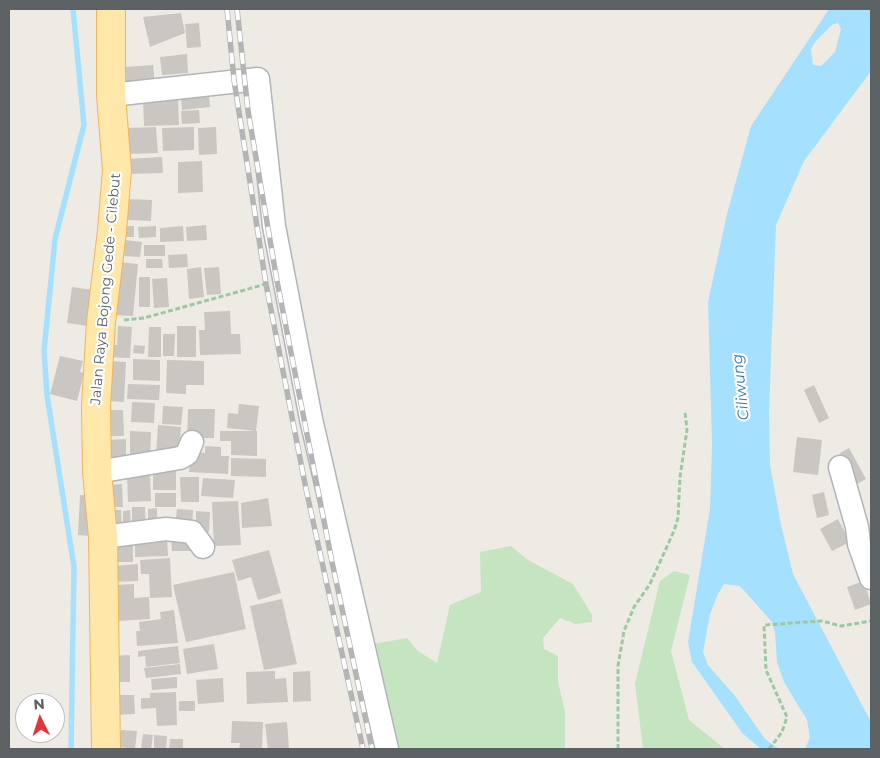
<!DOCTYPE html>
<html>
<head>
<meta charset="utf-8">
<style>
  body { margin:0 }
  #map { position:relative; width:880px; height:758px; overflow:hidden; background:#eeebe4; font-family:Montserrat,sans-serif }
  canvas { display:block }
  .frame { position:absolute; inset:0; border:10px solid #5c6164; pointer-events:none }
  .north { position:absolute; left:15px; top:693px; width:50px; height:50px; box-sizing:border-box; background:#fff; border:1px solid #bec0c1; border-radius:50%; rotate:356deg; font-size:14px; font-weight:700; line-height:20px; text-align:center; color:#5c6164 }
  .north::after { content:''; display:block; margin:auto; width:18px; height:22px; background:#e63238; clip-path:polygon(50% 0,100% 100%,50% 72%,0 100%) }
</style>
</head>
<body>
<div id="map">
<canvas width="880" height="758"></canvas>
<div class="frame"></div>
<div class="north">N</div>
</div>
<script>
const ctx = document.querySelector('canvas').getContext('2d');
ctx.lineJoin = 'round';
function fill(path, color) { ctx.fillStyle = color; ctx.fill(path, 'evenodd'); }
const shape = rows => new Path2D(rows.map(r => 'M' + r).join(''));
function strokePath(path, color, width, dash) { ctx.strokeStyle = color; ctx.lineWidth = width; ctx.lineCap = dash ? 'butt' : 'round'; ctx.setLineDash(dash || []); ctx.stroke(path); }
function write(font, color, halo, rows, align = 'center') {
  ctx.font = font + ' Montserrat,sans-serif'; ctx.lineWidth = 4.5; ctx.setLineDash([]); ctx.textBaseline = 'middle'; ctx.strokeStyle = halo; ctx.fillStyle = color; for (const [text, x, y, turn = 0] of rows) {
    ctx.save(); ctx.translate(x, y); ctx.rotate((+turn || 0) * Math.PI / 180); ctx.textAlign = isNaN(turn) ? turn : align; if (halo) ctx.strokeText(text, 0, 0); ctx.fillText(text, 0, 0); ctx.restore();
  }
}
fill(shape([
  [511,546,528,560,573,584,592,615,592,622,576,624,560,618,543,638,544,649,558,656,558,682,565,711,565,749,383,749,373,644,407,638,418,651,437,663,450,605,481,592,480,552],
  [674,571,690,575,671,651,689,720,725,749,643,749,635,683,660,581]
]), '#c5e5c1');
fill(shape([
  [829,9,871,9,871,71,804,161,776,225,769,413,770,465,781,525,793,574,871,722,871,749,805,749,810,737,807,720,784,682,777,662,775,633,772,622,740,586,724,584,718,594,710,614,703,652,708,665,735,696,765,739,779,749,761,749,743,734,692,662,688,642,710,509,712,444,708,302,727,214,751,126],
  [838,23,841,29,835,52,821,66,813,65,811,49,815,42,832,25]
]), '#a5e1fe');
strokePath(shape([
  [71,749,74,567,47,395,44,351,55,239,84,125,73,9]
]), '#a5e1fe', 5.5);
fill(shape([
  [181,13,185,33,150,47,143,17],
  [199,23,201,47,187,48,185,24],
  [187,54,188,73,162,75,160,57],
  [153,65,155,86,126,88,125,67],
  [209,96,210,107,182,110,181,99],
  [178,97,179,125,144,126,143,98],
  [199,110,200,123,182,124,181,111],
  [156,127,158,153,127,154,126,128],
  [194,127,194,150,163,151,162,128],
  [216,127,217,154,199,155,198,128],
  [162,157,163,173,128,174,127,159],
  [202,161,203,192,178,193,178,162],
  [126,199,152,200,151,221,126,220],
  [206,225,207,240,187,241,186,227],
  [121,226,134,226,134,237,121,237],
  [156,226,156,237,139,238,138,227],
  [183,226,184,241,160,242,160,228],
  [125,240,142,242,140,257,124,256],
  [144,245,165,245,165,256,144,256],
  [187,254,188,267,169,268,168,255],
  [146,259,162,259,163,268,146,268],
  [118,262,138,264,133,316,113,315],
  [201,267,204,297,189,299,187,269],
  [219,267,221,294,207,295,204,268],
  [139,277,150,277,150,307,139,307],
  [167,278,169,307,154,308,152,279],
  [72,287,93,290,88,326,67,323],
  [230,311,231,334,240,334,241,354,200,355,199,330,205,330,204,312],
  [118,326,132,327,130,358,105,357,106,345,117,345],
  [177,326,196,326,196,357,177,357],
  [149,327,161,327,161,357,148,357],
  [163,334,175,334,174,356,163,356],
  [134,345,145,346,144,354,133,353],
  [60,356,83,361,80,372,84,373,77,401,50,394],
  [133,359,160,360,160,381,133,380],
  [167,360,204,361,204,385,186,385,186,394,166,393],
  [109,361,126,362,124,402,107,401],
  [128,384,160,385,159,400,127,399],
  [814,385,829,418,819,423,804,390],
  [132,402,155,403,154,423,131,422],
  [239,404,259,406,256,431,227,428,228,413,238,414],
  [163,406,183,407,181,425,162,424],
  [188,409,215,409,214,438,187,438],
  [106,410,123,410,124,436,107,436],
  [158,425,181,427,179,455,156,454],
  [130,431,151,432,150,460,130,459],
  [220,431,257,431,257,456,231,455,231,441,220,441],
  [797,437,822,440,818,475,793,472],
  [126,439,126,462,107,463,106,440],
  [205,446,221,447,221,456,229,456,228,474,189,472,191,452,205,453],
  [849,448,866,479,857,484,840,453],
  [231,458,266,459,266,477,231,476],
  [153,471,176,471,176,490,153,490],
  [127,473,150,473,151,501,128,502],
  [180,477,199,477,199,502,181,502],
  [203,478,235,480,233,498,201,496],
  [122,484,123,507,108,507,108,485],
  [824,492,829,515,817,518,812,495],
  [155,493,176,493,176,507,155,507],
  [80,495,94,496,91,536,78,535],
  [268,498,272,526,242,528,241,503],
  [238,501,241,545,214,546,212,502],
  [132,507,145,507,146,529,132,530],
  [157,508,157,528,148,528,148,509],
  [177,509,193,510,192,528,175,527],
  [109,510,121,510,122,532,110,532],
  [130,510,131,529,123,529,123,511],
  [196,511,210,512,209,532,196,531],
  [838,519,850,542,832,551,820,529],
  [167,537,168,556,135,557,135,538],
  [171,537,190,537,190,551,172,551],
  [111,540,133,540,133,562,112,562],
  [269,550,281,593,258,600,251,577,238,581,232,560],
  [170,558,172,597,150,598,149,574,141,574,140,560],
  [138,564,138,581,114,582,113,566],
  [234,572,246,629,186,642,173,585],
  [864,581,871,604,855,610,847,587],
  [134,584,134,598,149,597,150,619,118,621,116,585],
  [282,599,297,664,264,670,250,606],
  [174,610,178,643,137,646,136,631,140,631,139,622,161,619,160,612],
  [214,644,218,669,187,674,183,649],
  [178,646,180,663,146,667,145,656,138,657,138,651],
  [130,655,130,682,113,682,112,656],
  [180,664,181,674,146,678,144,668],
  [275,671,275,679,286,678,288,702,247,704,246,672],
  [310,671,311,701,293,702,293,672],
  [177,677,177,688,152,690,151,679],
  [223,678,224,702,198,704,196,680],
  [176,692,177,725,157,726,156,708,141,709,141,698,150,698,150,693],
  [112,695,134,695,135,714,112,715],
  [179,701,195,701,195,711,179,711],
  [232,721,263,722,262,749,239,749,240,743,231,743],
  [287,722,289,749,268,749,265,724],
  [121,730,137,731,135,749,119,747],
  [143,734,153,735,151,749,141,749],
  [154,735,167,736,166,749,154,749],
  [170,739,183,739,183,749,169,749]
]), '#cac6c1');
const minor = shape([
  [111,95,258,79,274,226,311,419,387,749],
  [840,467,857,527,859,544,871,578],
  [97,472,180,458,187,454,192,442],
  [103,537,166,529,192,532,203,547]
]);
const major = shape([
  [106,749,103,537,97,472,96,406,101,322,112,231,117,170,111,95,111,9]
]);
strokePath(minor, '#b1b5b9', 25);
strokePath(major, '#efb55c', 30);
strokePath(shape([
  [124,320,144,318,266,284],
  [618,749,618,666,624,631,634,607,650,584,674,531,678,518,680,477,687,430,685,412],
  [769,749,782,732,787,717,766,670,764,625,822,621,841,626,871,621]
]), '#9bc9a3', 3, [5, 2.5]);
strokePath(minor, '#fff', 22);
strokePath(major, '#fee7a9', 28);
const rail = shape([
  [227,9,234,80,266,284,306,489,363,749],
  [237,9,248,111,277,281,332,562,372,749]
]);
strokePath(rail, '#b3b4b4', 5.5);
strokePath(rail, '#fff', 4, [11]);
write('14px', '#5c6164', '#fff', [
  ["Jalan Raya Bojong Gede - Cilebut",106,289,-85]
]);
write('italic 15px', '#3c779e', '#fff', [
  ["Ciliwung",741,387,-96]
]);
</script>
</body>
</html>
